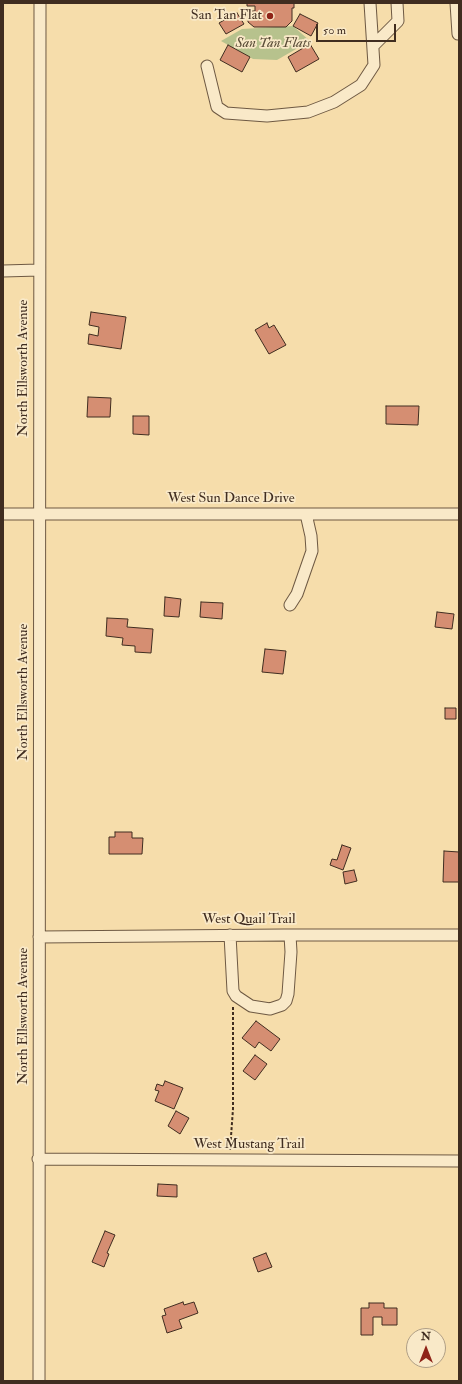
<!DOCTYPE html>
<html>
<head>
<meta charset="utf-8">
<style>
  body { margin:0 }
  #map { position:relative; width:462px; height:1384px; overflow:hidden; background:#f6ddab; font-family:"IM FELL Double Pica",serif }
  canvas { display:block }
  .frame { position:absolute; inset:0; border:4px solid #402d20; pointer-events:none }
  .north { position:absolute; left:406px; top:1328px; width:40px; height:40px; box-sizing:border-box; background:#f9e9c8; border:1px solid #af9e85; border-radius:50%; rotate:0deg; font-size:11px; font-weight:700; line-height:16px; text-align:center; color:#402d20 }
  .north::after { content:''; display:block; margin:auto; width:14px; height:18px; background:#8f2418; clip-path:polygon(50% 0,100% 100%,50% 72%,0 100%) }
  .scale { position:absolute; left:316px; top:24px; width:80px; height:18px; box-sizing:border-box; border:2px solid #402d20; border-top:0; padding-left:5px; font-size:12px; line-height:14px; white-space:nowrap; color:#402d20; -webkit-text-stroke:3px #f9e9c8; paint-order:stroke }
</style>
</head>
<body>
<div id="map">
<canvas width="462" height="1384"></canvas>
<div class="frame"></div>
<div class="north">N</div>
<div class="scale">50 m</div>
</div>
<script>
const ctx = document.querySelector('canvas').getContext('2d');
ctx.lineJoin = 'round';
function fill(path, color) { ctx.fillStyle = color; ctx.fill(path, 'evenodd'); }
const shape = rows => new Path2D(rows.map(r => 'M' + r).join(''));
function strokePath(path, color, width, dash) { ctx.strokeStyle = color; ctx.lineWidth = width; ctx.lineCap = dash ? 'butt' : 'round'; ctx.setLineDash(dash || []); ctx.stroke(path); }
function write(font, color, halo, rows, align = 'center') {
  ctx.font = font + ' "IM FELL Double Pica",serif'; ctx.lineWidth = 3.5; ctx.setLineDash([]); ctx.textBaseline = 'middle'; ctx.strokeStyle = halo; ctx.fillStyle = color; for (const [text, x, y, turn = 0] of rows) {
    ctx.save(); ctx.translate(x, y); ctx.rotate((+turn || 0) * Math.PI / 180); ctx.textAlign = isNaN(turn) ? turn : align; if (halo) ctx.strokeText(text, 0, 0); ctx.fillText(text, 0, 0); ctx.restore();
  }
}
fill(shape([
  [293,26,310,41,277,60,253,59,221,41,242,29]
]), '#b7c28d');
const building = shape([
  [247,3,294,3,294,8,292,8,292,21,286,27,254,27,248,22,248,11,255,11,255,6,247,6,247,3],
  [237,13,244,24,226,34,219,23,237,13],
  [300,14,318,23,311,36,293,26,300,14],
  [310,44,319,59,296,72,288,57,310,44],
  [228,45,250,57,242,72,220,60,228,45],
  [91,312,126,317,121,349,88,344,89,334,98,336,99,327,89,325,91,312],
  [267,323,269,328,274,325,286,345,269,354,255,330,267,323],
  [88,397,111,398,110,417,87,417,88,397],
  [386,406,419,406,418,425,386,424,386,406],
  [133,416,149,416,149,435,133,434,133,416],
  [165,597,181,599,179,617,164,616,165,597],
  [201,602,223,603,222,619,200,617,201,602],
  [437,612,454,614,452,629,435,627,437,612],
  [107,618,128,619,127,627,153,629,151,653,135,652,135,646,122,645,123,638,106,636,107,618],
  [265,649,286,651,283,674,262,672,265,649],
  [445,708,456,708,456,719,445,719,445,708],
  [115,832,132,832,132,838,143,838,142,854,109,854,109,837,115,837,115,832],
  [342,845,351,848,343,870,330,865,332,859,337,860,342,845],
  [444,851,459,852,459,882,443,882,444,851],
  [354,870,357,881,345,884,343,872,354,870],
  [256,1021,280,1039,271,1051,259,1042,255,1048,242,1038,256,1021],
  [255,1055,267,1064,255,1080,243,1071,255,1055],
  [165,1081,183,1088,174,1109,155,1101,159,1091,155,1090,157,1084,163,1086,165,1081],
  [176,1111,189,1118,180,1134,168,1126,176,1111],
  [158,1184,177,1185,177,1197,157,1196,158,1184],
  [105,1231,115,1235,107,1253,109,1254,104,1267,92,1262,105,1231],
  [266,1253,272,1267,258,1272,253,1258,266,1253],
  [183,1302,184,1305,194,1302,198,1313,179,1320,182,1328,167,1333,162,1316,166,1315,164,1309,183,1302],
  [369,1303,384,1303,384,1308,397,1308,397,1325,382,1325,382,1317,373,1317,373,1335,361,1335,361,1308,369,1308,369,1303]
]);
fill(building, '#d58e72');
strokePath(building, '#402d20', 1);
const minor = shape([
  [456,3,458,34],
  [374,45,398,21,397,3],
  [207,66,217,107,226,113,267,116,308,112,334,102,361,85,374,65,370,3],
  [3,271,39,270],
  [3,514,459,514],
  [290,605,297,594,312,551,311,536,306,514],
  [230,935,233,991,236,996,251,1006,270,1009,282,1005,286,1001,288,994,291,952,290,935],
  [39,937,284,935,459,935],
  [38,1159,459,1161],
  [39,1381,40,3]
]);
strokePath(minor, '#6e5943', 13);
strokePath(shape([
  [230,1150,233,1109,233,1007]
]), '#402d20', 2, [3, 2]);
strokePath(minor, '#f9e9c8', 11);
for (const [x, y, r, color] of [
  [270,16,4,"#8f2418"]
]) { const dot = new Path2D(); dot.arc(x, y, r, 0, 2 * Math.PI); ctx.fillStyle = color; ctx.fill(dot); strokePath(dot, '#f9e9c8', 1.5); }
write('14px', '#402d20', '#f9e9c8', [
  ["San Tan Flat",262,16]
], 'right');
write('italic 14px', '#584b36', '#f9e9c8', [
  ["San Tan Flats",273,44]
]);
write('14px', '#402d20', '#f9e9c8', [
  ["North Ellsworth Avenue",24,368,-90],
  ["West Sun Dance Drive",231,499],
  ["North Ellsworth Avenue",24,692,-90],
  ["West Quail Trail",249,920],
  ["North Ellsworth Avenue",24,1016,-90],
  ["West Mustang Trail",249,1145]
]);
</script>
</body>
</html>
